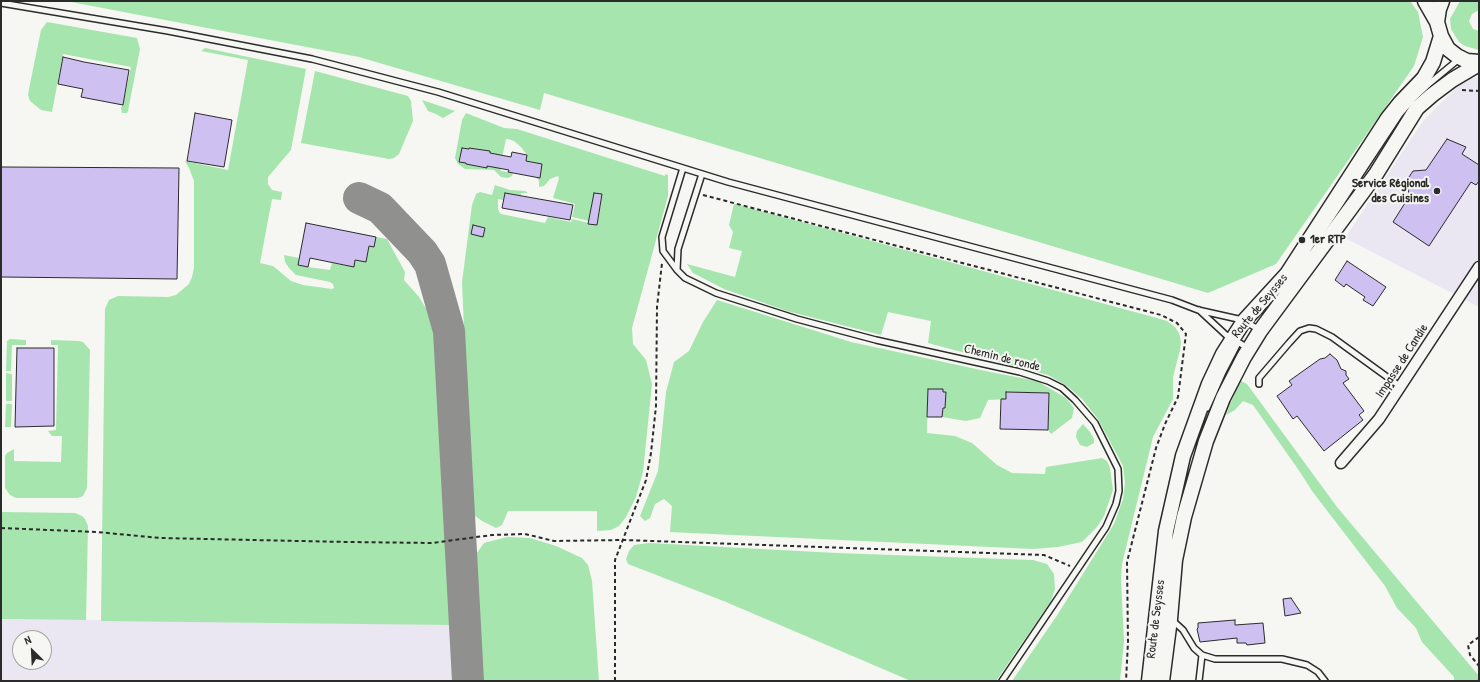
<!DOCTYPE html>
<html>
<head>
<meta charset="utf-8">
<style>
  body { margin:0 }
  #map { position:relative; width:1480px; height:682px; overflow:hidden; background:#f6f6f2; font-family:"Patrick Hand",sans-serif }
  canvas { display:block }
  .frame { position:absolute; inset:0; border:2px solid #2b2b2b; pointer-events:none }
  .north { position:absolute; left:12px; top:630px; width:40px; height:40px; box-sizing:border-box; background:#f6f6f2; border:1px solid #a5a5a2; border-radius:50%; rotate:336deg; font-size:11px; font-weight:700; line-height:16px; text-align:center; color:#2b2b2b }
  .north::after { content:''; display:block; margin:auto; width:14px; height:18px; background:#2b2b2b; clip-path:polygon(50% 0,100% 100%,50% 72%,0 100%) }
</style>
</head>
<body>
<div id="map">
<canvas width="1480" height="682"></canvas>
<div class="frame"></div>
<div class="north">N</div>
</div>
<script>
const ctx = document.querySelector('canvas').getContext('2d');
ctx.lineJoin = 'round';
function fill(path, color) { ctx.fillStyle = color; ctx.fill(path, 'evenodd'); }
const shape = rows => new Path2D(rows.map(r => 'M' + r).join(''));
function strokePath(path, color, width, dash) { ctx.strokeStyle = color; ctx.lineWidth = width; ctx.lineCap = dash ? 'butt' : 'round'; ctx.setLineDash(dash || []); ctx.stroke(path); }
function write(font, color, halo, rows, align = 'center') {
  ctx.font = font + ' "Patrick Hand",sans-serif'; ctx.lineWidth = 4; ctx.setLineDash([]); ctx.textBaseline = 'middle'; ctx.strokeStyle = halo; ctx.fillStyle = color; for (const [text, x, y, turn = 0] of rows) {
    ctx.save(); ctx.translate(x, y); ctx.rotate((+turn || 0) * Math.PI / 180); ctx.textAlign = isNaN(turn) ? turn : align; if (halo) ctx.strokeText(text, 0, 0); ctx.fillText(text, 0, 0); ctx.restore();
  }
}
fill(shape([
  [1479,77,1479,307,1345,238,1423,121,1465,79],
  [1,619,478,625,481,681,1,681],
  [20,638,44,638,44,662,20,662]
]), '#eae6f2');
fill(shape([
  [66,1,1410,1,1418,12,1423,37,1414,66,1276,264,1208,293,544,93,540,110,359,57],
  [1460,1,1479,1,1479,10,1472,14,1469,21,1473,29,1479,31,1479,50,1465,46,1459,42,1451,29,1450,19],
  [47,22,137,38,140,49,128,111,127,113,122,113,121,108,123,104,131,67,63,54,52,112,41,110,30,101,28,95,29,89,41,30],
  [205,48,306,69,291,150,268,177,268,184,272,190,282,192,281,200,272,199,260,263,273,266,291,281,303,285,332,289,334,288,333,284,330,282,296,275,289,268,285,262,284,255,299,258,298,265,308,267,330,270,332,263,354,267,355,260,366,262,369,246,374,247,376,237,387,239,405,272,404,280,419,297,427,310,433,327,436,351,451,625,101,621,105,309,109,300,118,296,168,297,176,295,189,284,192,277,194,268,194,181,189,168,185,161,228,170,248,60,201,51],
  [315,71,408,96,411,101,413,121,399,154,394,158,389,159,301,143],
  [422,100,455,111,443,118,436,114,428,111],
  [466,113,504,128,517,129,665,176,665,174,668,175,668,196,632,328,633,344,646,360,652,384,643,472,636,497,626,517,619,526,611,530,597,531,597,511,508,511,502,525,496,528,482,521,474,515,472,512,462,282,472,205,476,194,480,192,492,195,495,185,510,190,525,191,528,193,521,193,521,196,505,193,503,200,498,199,498,208,499,212,501,214,545,223,548,217,571,222,572,219,597,225,601,204,592,202,589,221,572,217,575,204,553,198,559,178,558,176,550,179,544,186,539,187,539,181,536,177,540,178,542,164,526,161,527,155,521,147,514,141,508,139,506,139,500,168,501,171,513,173,512,176,508,178,501,177,494,170,465,169,458,164,455,158,462,120],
  [462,148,469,149,469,148,490,151,490,153,495,154,493,167,487,166,487,168,466,164,466,163,459,162],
  [734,204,735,204,1157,318,1167,321,1175,327,1179,333,1181,342,1180,350,1173,377,1173,399,1153,437,1122,564,1121,579,1124,641,1120,681,1012,681,1058,614,1114,524,1123,499,1125,483,1123,466,1098,419,1082,399,1067,386,1048,375,928,343,931,321,888,312,881,335,787,311,724,289,693,273,687,264,735,277,742,251,729,248,733,232,729,225],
  [717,300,851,342,990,372,1037,381,1066,398,1074,408,1072,418,1051,434,1048,430,1049,393,1006,392,1006,399,988,400,980,418,966,421,942,417,943,408,945,408,946,392,928,389,927,433,955,436,972,443,997,465,1012,473,1045,474,1046,467,1102,458,1107,461,1110,468,1113,490,1104,516,1097,527,1082,542,1058,547,1033,549,670,532,672,506,664,499,655,504,650,518,645,521,640,516,658,471,666,392,674,362,689,351,703,322],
  [10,339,26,340,26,345,12,345,11,371,6,371,7,341],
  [51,340,79,341,83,342,90,350,87,488,83,496,78,498,16,498,10,495,5,488,5,456,7,453,14,449,14,461,61,462,62,436,52,436,48,431,56,430,58,345,51,345],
  [6,373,12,374,12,401,6,401],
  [1241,381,1247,384,1337,507,1479,676,1479,681,1454,681,1454,677,1422,642,1416,628,1397,608,1385,586,1312,491,1300,472,1253,405,1243,401,1235,410,1226,415,1237,387],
  [6,404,12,404,11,427,5,427],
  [1083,424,1090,432,1094,439,1094,443,1087,447,1080,445,1076,437,1077,431],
  [1,512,75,513,82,516,85,519,88,526,86,620,1,619],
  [507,537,530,538,556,546,582,558,588,565,592,581,599,681,481,681,474,557,484,543],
  [649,543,836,553,1033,560,1047,564,1054,574,1055,589,1051,601,996,681,911,681,726,602,628,564,626,559,629,551,634,545]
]), '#a6e5ae');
strokePath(shape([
  [359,198,380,208,422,252,430,264,449,331,468,681]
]), '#90908e', 32);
const building = shape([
  [63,57,84,62,129,70,123,105,81,97,83,89,58,84,63,57],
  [195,113,232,120,224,167,187,161,195,113],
  [1447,139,1466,147,1462,154,1479,165,1479,181,1476,185,1471,182,1429,246,1393,222,1410,195,1406,185,1407,180,1413,171,1426,170,1447,139],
  [462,148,469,149,469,148,490,151,490,153,511,157,512,152,527,155,526,161,542,164,540,178,508,172,509,170,487,166,487,168,466,164,466,163,459,162,462,148],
  [1,167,179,168,177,279,1,277,1,167],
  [505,193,573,205,570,220,502,208,505,193],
  [594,193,602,194,597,225,588,224,594,193],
  [306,223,376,237,374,247,369,246,366,262,355,260,354,267,310,258,308,267,298,265,306,223],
  [473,225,485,228,483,237,471,234,473,225],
  [1347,261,1386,287,1373,306,1363,300,1365,297,1346,284,1344,287,1335,280,1347,261],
  [17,348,54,348,54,426,15,427,17,348],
  [1330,354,1337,360,1341,369,1346,371,1346,375,1349,379,1343,383,1364,411,1359,415,1363,420,1324,451,1297,416,1293,419,1277,396,1292,385,1289,381,1320,359,1325,358,1330,354],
  [928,389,943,389,943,392,946,392,945,408,943,408,942,417,927,417,928,389],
  [1006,392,1049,393,1048,430,1000,429,1001,399,1006,399,1006,392],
  [1291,598,1301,613,1285,616,1283,599,1291,598],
  [1235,620,1235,625,1263,623,1265,643,1247,645,1246,643,1237,643,1237,638,1200,642,1197,629,1198,628,1198,623,1235,620]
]);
fill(building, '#cfc0f2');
strokePath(building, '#2b2b2b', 1);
const service = shape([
  [1,3,168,31,312,59,438,92,728,182,1172,300,1198,310,1238,319,1244,321,1260,330],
  [683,168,662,237,663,251,677,270,678,249,702,174],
  [1320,235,1400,114,1413,99,1430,83,1459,59],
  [677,270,685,278,716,293,797,319,876,340,1020,372,1048,381,1062,388,1075,400,1095,423,1118,469,1119,491,1116,504,1106,527,1002,681],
  [1199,310,1226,335,1248,348],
  [1259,384,1259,378,1289,343,1300,331,1309,328,1316,329,1332,337,1401,387],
  [1207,408,1223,372,1238,343],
  [1172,620,1183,630,1194,648,1202,655,1215,659,1282,659,1307,665,1318,672,1325,681],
  [1199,681,1202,655]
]);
const minor = shape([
  [1341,463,1379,419,1479,267]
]);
const secondary = shape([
  [1425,1,1437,22],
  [1442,1,1439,9,1437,22,1441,36,1448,49,1457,56,1467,61,1479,62],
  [1149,681,1166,531,1183,456,1209,384,1223,354,1244,321,1287,274,1388,118,1400,103,1424,78,1433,62,1441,36],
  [1162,681,1170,619,1175,560,1184,517,1206,441,1223,398,1244,357,1260,331,1376,174,1417,108,1432,95,1452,80,1479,64]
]);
strokePath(service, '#2b2b2b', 8);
strokePath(minor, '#2b2b2b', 13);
strokePath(secondary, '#2b2b2b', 17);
strokePath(shape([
  [1462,90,1479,91],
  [703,195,1161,315,1177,323,1186,334,1178,397,1165,424,1156,448,1127,562,1128,642,1126,681],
  [1,528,97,532,160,538,347,542,432,543,492,535,525,534,554,541,623,540,1044,555,1070,566],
  [1479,637,1468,645,1470,655,1479,666],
  [615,681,615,560,646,480,651,453,656,406,657,307,662,263]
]), '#2b2b2b', 2, [4, 3]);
strokePath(service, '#f6f6f2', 5);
strokePath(minor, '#f6f6f2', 10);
strokePath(secondary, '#f6f6f2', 14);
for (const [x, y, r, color] of [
  [1437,191,4,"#2b2b2b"],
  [1302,240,4,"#2b2b2b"]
]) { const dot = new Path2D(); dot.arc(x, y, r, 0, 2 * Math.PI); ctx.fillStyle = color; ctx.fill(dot); strokePath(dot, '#f6f6f2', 1.5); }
write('bold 13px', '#2b2b2b', '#f6f6f2', [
  ["Service Régional",1429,184],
  ["des Cuisines",1429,199],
  ["1er RTP",1310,240,"left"]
], 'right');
write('13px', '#2b2b2b', '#f6f6f2', [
  ["Route de Seysses",1260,306,-50],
  ["Chemin de ronde",1002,358,14],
  ["Impasse de Candie",1402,361,-57],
  ["Route de Seysses",1156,619,-83]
]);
</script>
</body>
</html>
